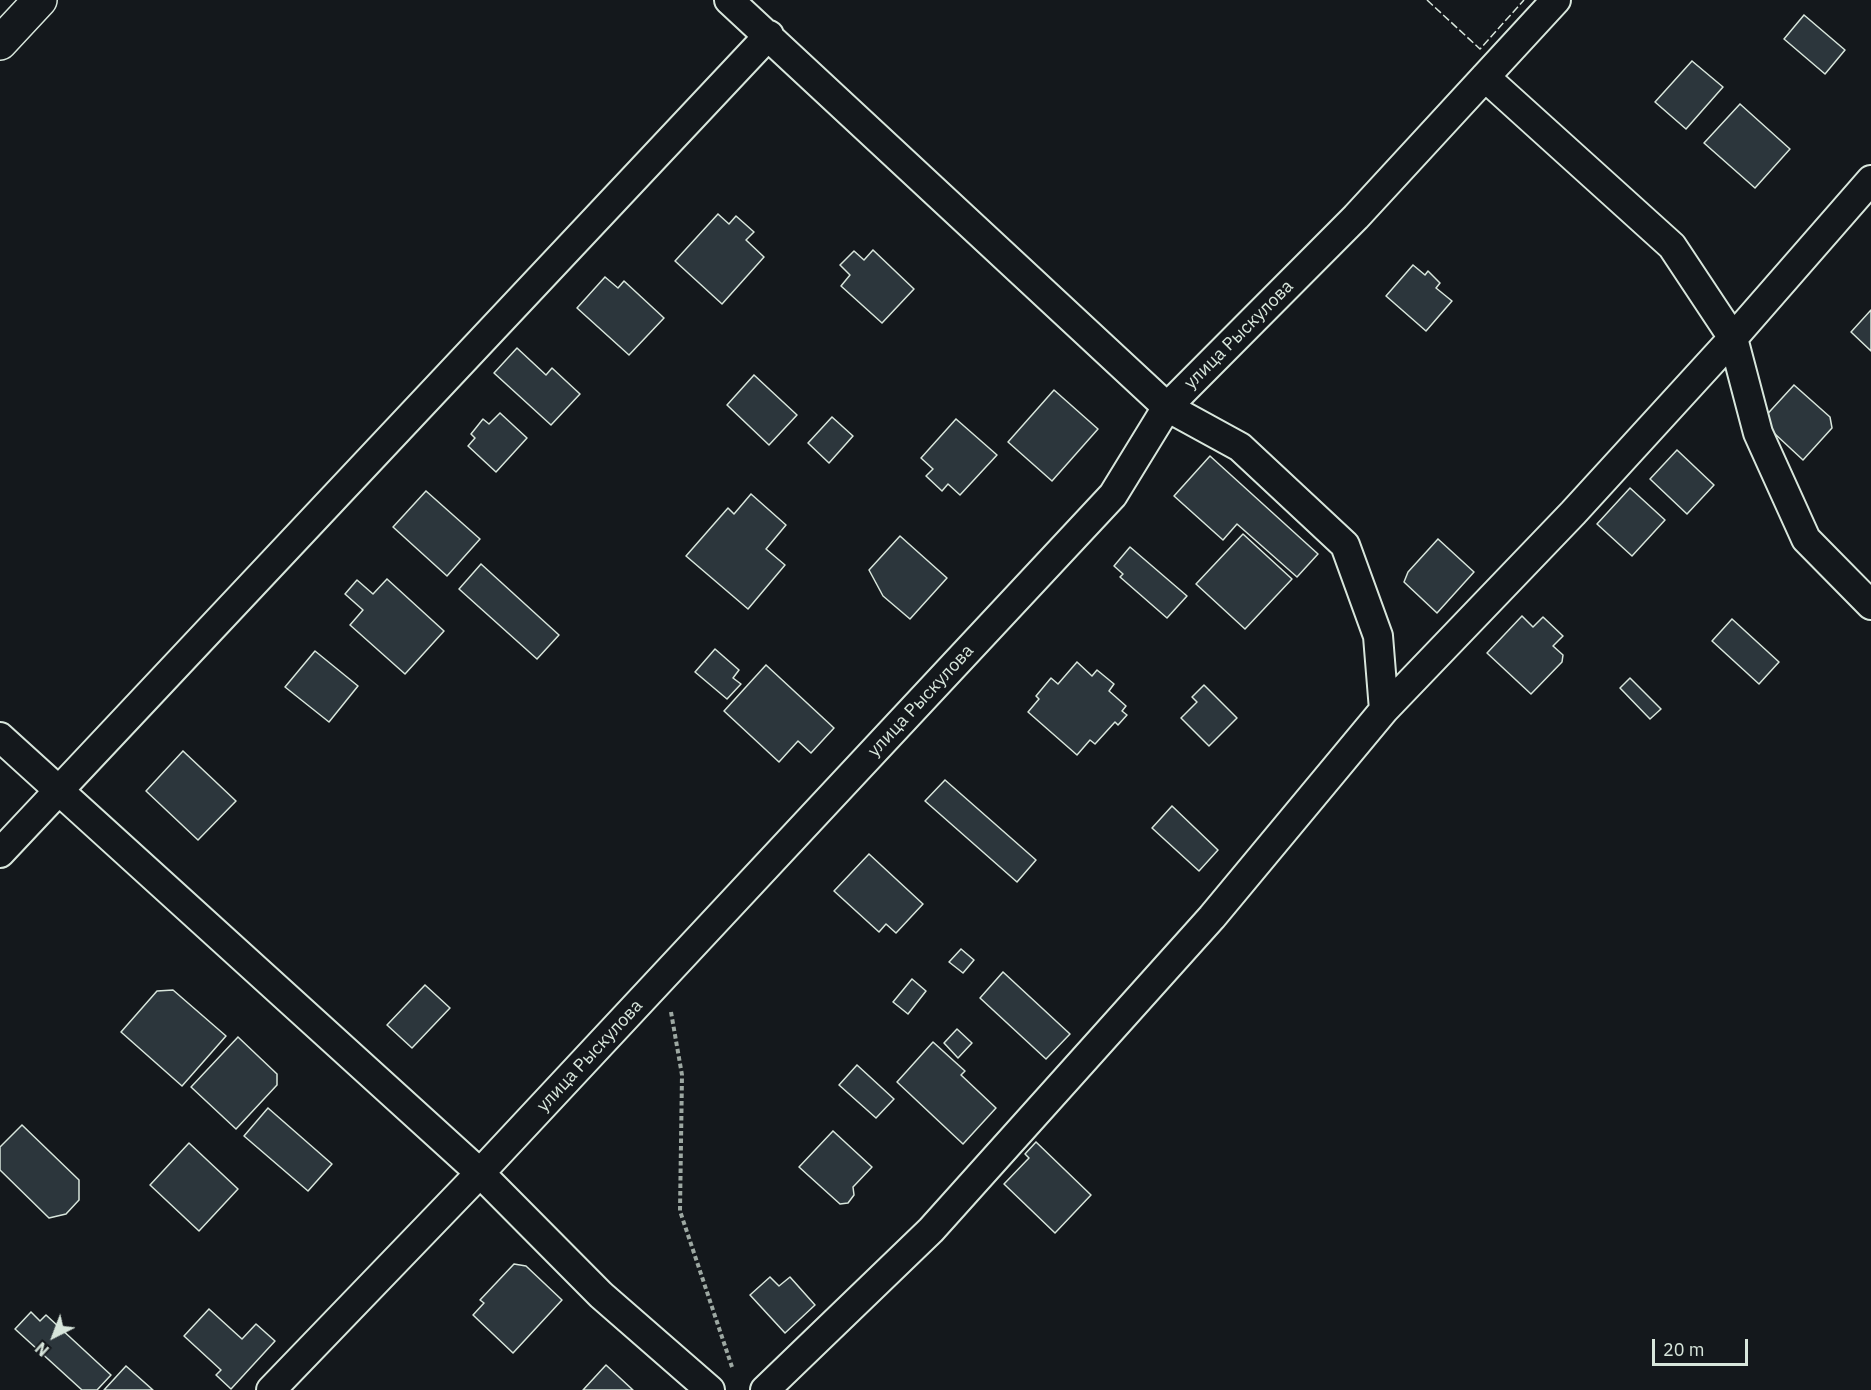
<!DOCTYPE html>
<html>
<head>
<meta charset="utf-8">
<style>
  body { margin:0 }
  #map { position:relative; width:1871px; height:1390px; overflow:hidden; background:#14181c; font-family:"IBM Plex Sans",sans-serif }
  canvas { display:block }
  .north { position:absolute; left:24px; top:1306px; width:60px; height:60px; -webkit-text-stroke:4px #14181c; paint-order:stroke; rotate:222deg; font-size:16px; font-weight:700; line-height:24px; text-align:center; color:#d8e6dc }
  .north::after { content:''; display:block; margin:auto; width:21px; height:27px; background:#d8e6dc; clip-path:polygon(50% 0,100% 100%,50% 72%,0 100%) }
  .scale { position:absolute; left:1652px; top:1339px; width:96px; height:27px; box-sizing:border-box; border:3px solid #d8e6dc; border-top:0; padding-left:8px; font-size:18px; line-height:21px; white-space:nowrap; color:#d8e6dc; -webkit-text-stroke:4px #14181c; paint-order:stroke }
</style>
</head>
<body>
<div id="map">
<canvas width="1871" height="1390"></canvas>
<div class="north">N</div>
<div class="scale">20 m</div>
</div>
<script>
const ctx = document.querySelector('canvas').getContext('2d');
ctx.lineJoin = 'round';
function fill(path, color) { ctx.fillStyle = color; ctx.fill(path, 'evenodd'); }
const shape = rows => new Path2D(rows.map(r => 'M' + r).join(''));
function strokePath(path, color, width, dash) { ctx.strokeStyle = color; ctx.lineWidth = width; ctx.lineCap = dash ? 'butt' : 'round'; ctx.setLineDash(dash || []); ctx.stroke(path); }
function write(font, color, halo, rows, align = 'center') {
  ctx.font = font + ' "IBM Plex Sans",sans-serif'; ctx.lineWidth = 4.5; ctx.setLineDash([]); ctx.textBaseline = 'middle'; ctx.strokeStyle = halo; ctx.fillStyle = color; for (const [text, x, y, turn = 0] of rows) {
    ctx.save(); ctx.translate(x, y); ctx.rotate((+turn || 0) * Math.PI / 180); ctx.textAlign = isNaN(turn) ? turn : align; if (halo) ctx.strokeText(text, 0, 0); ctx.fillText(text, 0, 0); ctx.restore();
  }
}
const building = shape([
  [1804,15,1845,50,1825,74,1784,39,1804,15],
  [1692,61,1723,87,1686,129,1655,102,1692,61],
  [1740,104,1790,149,1755,188,1704,143,1740,104],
  [718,214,729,224,736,216,754,232,746,240,764,257,722,304,675,261,718,214],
  [873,250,914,289,882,323,841,286,850,275,840,265,854,251,864,260,873,250],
  [1413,265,1425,275,1428,271,1440,283,1436,288,1452,301,1426,331,1386,296,1413,265],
  [605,277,618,288,624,281,664,318,629,355,577,308,605,277],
  [1871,310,1871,351,1851,332,1871,310],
  [517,348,546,375,552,368,580,394,551,425,494,373,517,348],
  [754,375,797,415,769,445,727,405,754,375],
  [1794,385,1830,417,1832,428,1803,460,1761,421,1794,385],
  [1054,390,1098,429,1052,481,1008,442,1054,390],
  [500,413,527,438,496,472,468,446,475,438,471,434,483,419,489,424,500,413],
  [832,417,853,436,829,463,808,443,832,417],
  [956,419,997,455,960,495,948,484,942,491,926,476,933,469,921,458,956,419],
  [1677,450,1714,485,1687,514,1650,479,1677,450],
  [1210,456,1318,554,1297,577,1237,524,1223,540,1174,496,1210,456],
  [1630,488,1665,520,1632,556,1597,524,1630,488],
  [426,491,480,539,447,576,393,527,426,491],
  [751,494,786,525,766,549,785,565,748,609,686,556,728,508,734,514,751,494],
  [1243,534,1292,579,1245,629,1196,584,1243,534],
  [900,536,947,578,910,619,883,596,869,570,900,536],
  [1438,539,1474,572,1437,613,1404,582,1408,572,1438,539],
  [1130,547,1187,596,1167,618,1120,577,1123,574,1114,566,1130,547],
  [481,564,559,635,537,659,459,589,481,564],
  [387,579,444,631,405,674,350,625,363,610,345,594,357,580,373,594,387,579],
  [1522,616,1533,627,1543,617,1563,636,1553,646,1563,655,1562,662,1531,694,1487,653,1522,616],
  [1732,619,1779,662,1759,684,1712,641,1732,619],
  [715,649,739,670,733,678,741,684,727,699,695,672,715,649],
  [315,651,358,686,329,722,285,687,315,651],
  [1077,662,1092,676,1097,670,1114,684,1109,691,1126,706,1122,711,1127,715,1118,725,1115,722,1095,744,1090,740,1077,755,1028,712,1039,699,1036,696,1051,678,1058,684,1077,662],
  [766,665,834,728,811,753,798,741,779,762,724,711,766,665],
  [1630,678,1661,709,1650,719,1620,688,1630,678],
  [1204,685,1237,718,1209,746,1181,718,1197,702,1192,697,1204,685],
  [183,751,236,801,198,840,146,791,183,751],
  [945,780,1036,860,1017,882,925,801,945,780],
  [1172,806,1218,850,1199,871,1152,828,1172,806],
  [869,854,923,904,896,933,886,924,879,932,834,891,869,854],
  [961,949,974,960,963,973,949,962,961,949],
  [1003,972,1070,1034,1046,1059,980,998,1003,972],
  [912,979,926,991,908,1014,893,1002,912,979],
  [425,985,450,1008,412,1048,387,1025,425,985],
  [173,990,226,1036,182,1086,121,1032,157,991,173,990],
  [957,1029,972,1043,958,1058,944,1043,957,1029],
  [238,1037,277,1074,277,1085,236,1129,191,1087,238,1037],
  [933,1042,965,1071,961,1075,996,1108,963,1144,897,1082,933,1042],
  [857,1065,894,1099,876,1118,839,1085,857,1065],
  [268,1108,332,1164,308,1191,244,1136,268,1108],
  [22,1125,79,1180,79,1200,66,1214,49,1218,0,1170,0,1147,22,1125],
  [833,1131,872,1167,853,1187,854,1195,848,1203,840,1204,799,1167,833,1131],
  [1036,1142,1091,1195,1055,1233,1004,1184,1029,1158,1025,1154,1036,1142],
  [189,1143,238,1189,199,1231,150,1185,189,1143],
  [514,1264,526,1266,562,1300,513,1353,473,1315,484,1303,480,1300,514,1264],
  [770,1277,779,1286,790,1277,815,1305,785,1333,750,1295,770,1277],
  [209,1309,242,1339,256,1324,275,1341,231,1389,216,1375,221,1370,184,1336,209,1309],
  [31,1312,40,1321,46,1315,111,1375,97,1390,82,1390,15,1329,31,1312],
  [606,1365,633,1390,583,1390,606,1365],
  [126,1366,153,1390,104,1390,126,1366]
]);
fill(building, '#2c363c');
strokePath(building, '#d8e6dc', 1.5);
const street = shape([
  [729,0,1167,407,1240,447,1345,545,1378,636,1384,710,1212,917,931,1230,765,1390],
  [1485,77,1672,246,1733,338,1758,433,1806,539,1871,605],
  [1384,710,1573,513,1733,338,1871,180],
  [0,737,480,1173,601,1295,710,1390],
  [0,853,769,35],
  [271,1390,480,1173,1113,495,1167,407,1356,217,1556,0]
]);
const secondary = shape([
  [0,43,40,0]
]);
strokePath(street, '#d8e6dc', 32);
strokePath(secondary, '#d8e6dc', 36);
strokePath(shape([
  [671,1012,682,1075,680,1211,732,1367]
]), '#9da8a2', 4, [4.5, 3]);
strokePath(street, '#14181c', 28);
strokePath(secondary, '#14181c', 33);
strokePath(shape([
  [1427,0,1480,49,1524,0]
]), '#d8e6dc', 1.5, [8, 3]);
write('18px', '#d8e6dc', '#14181c', [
  ["улица Рыскулова",1239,335,-45],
  ["улица Рыскулова",921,701,-47],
  ["улица Рыскулова",590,1056,-47]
]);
</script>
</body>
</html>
